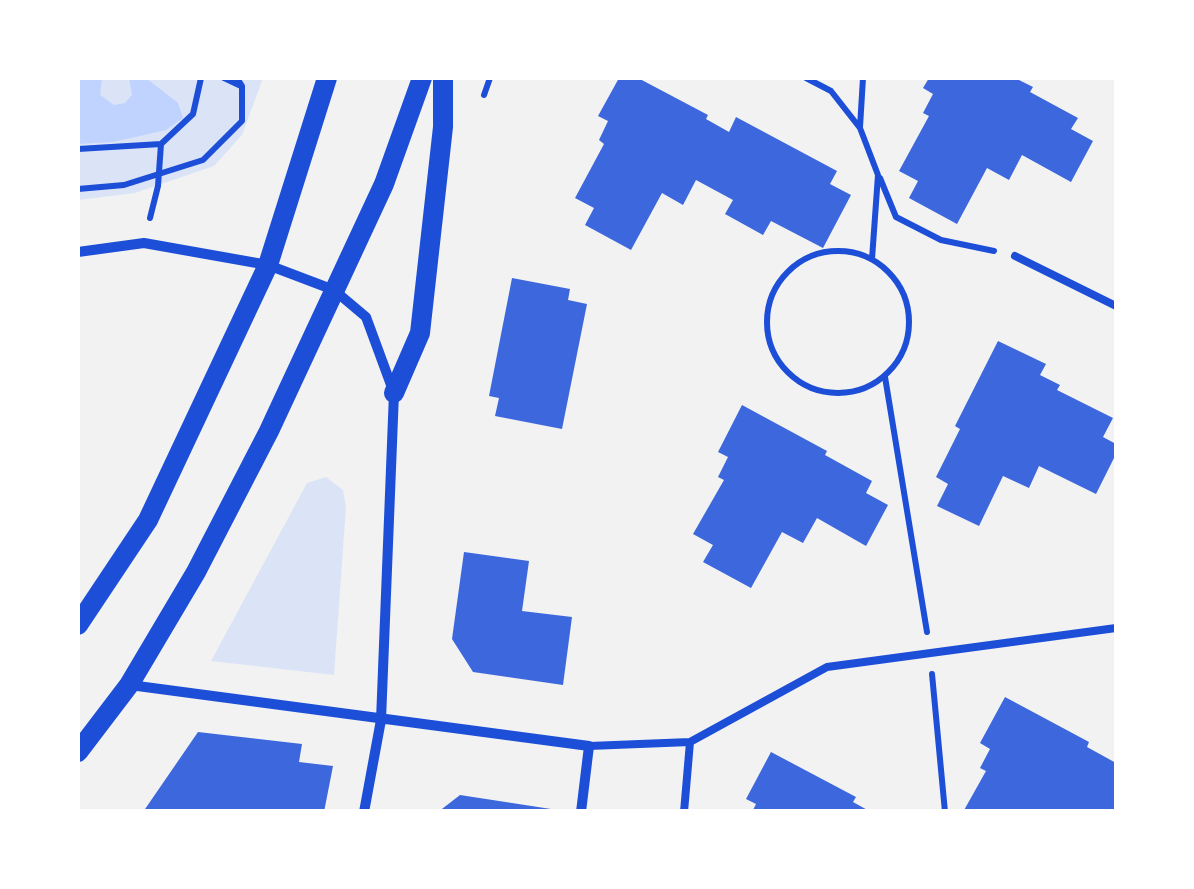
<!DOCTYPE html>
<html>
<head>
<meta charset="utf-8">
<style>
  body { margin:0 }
  #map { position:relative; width:1194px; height:889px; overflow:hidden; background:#f2f2f2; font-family:"Exo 2",sans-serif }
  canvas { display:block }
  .frame { position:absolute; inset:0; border:80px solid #fff; pointer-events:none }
</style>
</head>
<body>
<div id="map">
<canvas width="1194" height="889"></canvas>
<div class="frame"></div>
</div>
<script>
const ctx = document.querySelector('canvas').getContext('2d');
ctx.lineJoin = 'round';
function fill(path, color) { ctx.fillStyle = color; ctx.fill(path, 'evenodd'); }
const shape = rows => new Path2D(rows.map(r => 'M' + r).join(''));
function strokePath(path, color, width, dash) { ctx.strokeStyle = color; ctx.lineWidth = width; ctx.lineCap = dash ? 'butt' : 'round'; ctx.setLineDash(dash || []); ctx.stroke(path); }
fill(shape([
  [78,78,263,78,242,135,214,166,135,193,78,200],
  [326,477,343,490,346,507,334,675,211,661,307,483]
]), '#dbe4f7');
fill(shape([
  [78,78,102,78,100,95,114,105,125,103,132,95,129,78,146,78,178,103,183,118,166,130,113,142,78,144]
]), '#bfd3fe');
fill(shape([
  [619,78,638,78,708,115,706,119,729,132,736,117,837,171,830,184,851,195,823,248,771,221,763,235,725,214,733,200,696,180,683,205,662,193,631,250,585,225,594,208,575,198,604,144,599,140,608,121,598,116],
  [929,78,1015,78,1033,87,1030,92,1078,118,1071,129,1093,141,1071,182,1022,155,1009,180,987,168,957,224,909,198,918,181,899,171,929,116,923,113,933,94,923,88],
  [512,278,570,289,568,300,587,304,562,429,495,416,499,398,489,396],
  [998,341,1046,364,1040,375,1060,385,1057,390,1113,418,1103,437,1116,444,1116,454,1096,494,1039,466,1029,488,1003,476,979,526,937,506,948,484,936,477,960,429,955,426],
  [742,405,827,451,825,455,872,481,866,493,888,505,866,546,817,518,803,543,782,532,751,588,703,562,713,545,693,534,724,480,718,477,728,457,718,452],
  [464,552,529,561,522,611,572,617,563,685,473,672,452,639],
  [1005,697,1089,742,1087,747,1116,763,1116,812,963,812,986,771,980,768,990,749,980,743],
  [198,732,302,744,299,762,333,766,324,812,143,812],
  [771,752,856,797,853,802,871,812,752,812,756,804,746,799],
  [460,795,551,809,550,812,438,812]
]), '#3d67dc');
strokePath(shape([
  [224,78,241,86],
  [806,78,831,91,860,128,878,175,872,259],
  [484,95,490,78],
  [860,127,863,78],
  [78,149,161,144,193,114,201,78],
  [880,178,896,217,941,240,994,251],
  [78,189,124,185,203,160,242,121,242,86,237,78],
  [150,218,158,186,161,144],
  '767 322a71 71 0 1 1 142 0a71 71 0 1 1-142 0Z',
  [885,377,927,632],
  [932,674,945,812]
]), '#1d4ed8', 6);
strokePath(shape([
  [1015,256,1116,306],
  [589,746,690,742,827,667,1116,628],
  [684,812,690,742]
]), '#1d4ed8', 8);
strokePath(shape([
  [78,252,144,243,268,265,334,290,366,317,394,393,381,720,364,812],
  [130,685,589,746,581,812]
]), '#1d4ed8', 10);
strokePath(shape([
  [394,393,420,333,443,127,443,78],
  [78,625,148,520,268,265,327,78],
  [78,752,129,685,196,572,269,431,384,184,422,78]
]), '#1d4ed8', 20);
</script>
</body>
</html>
